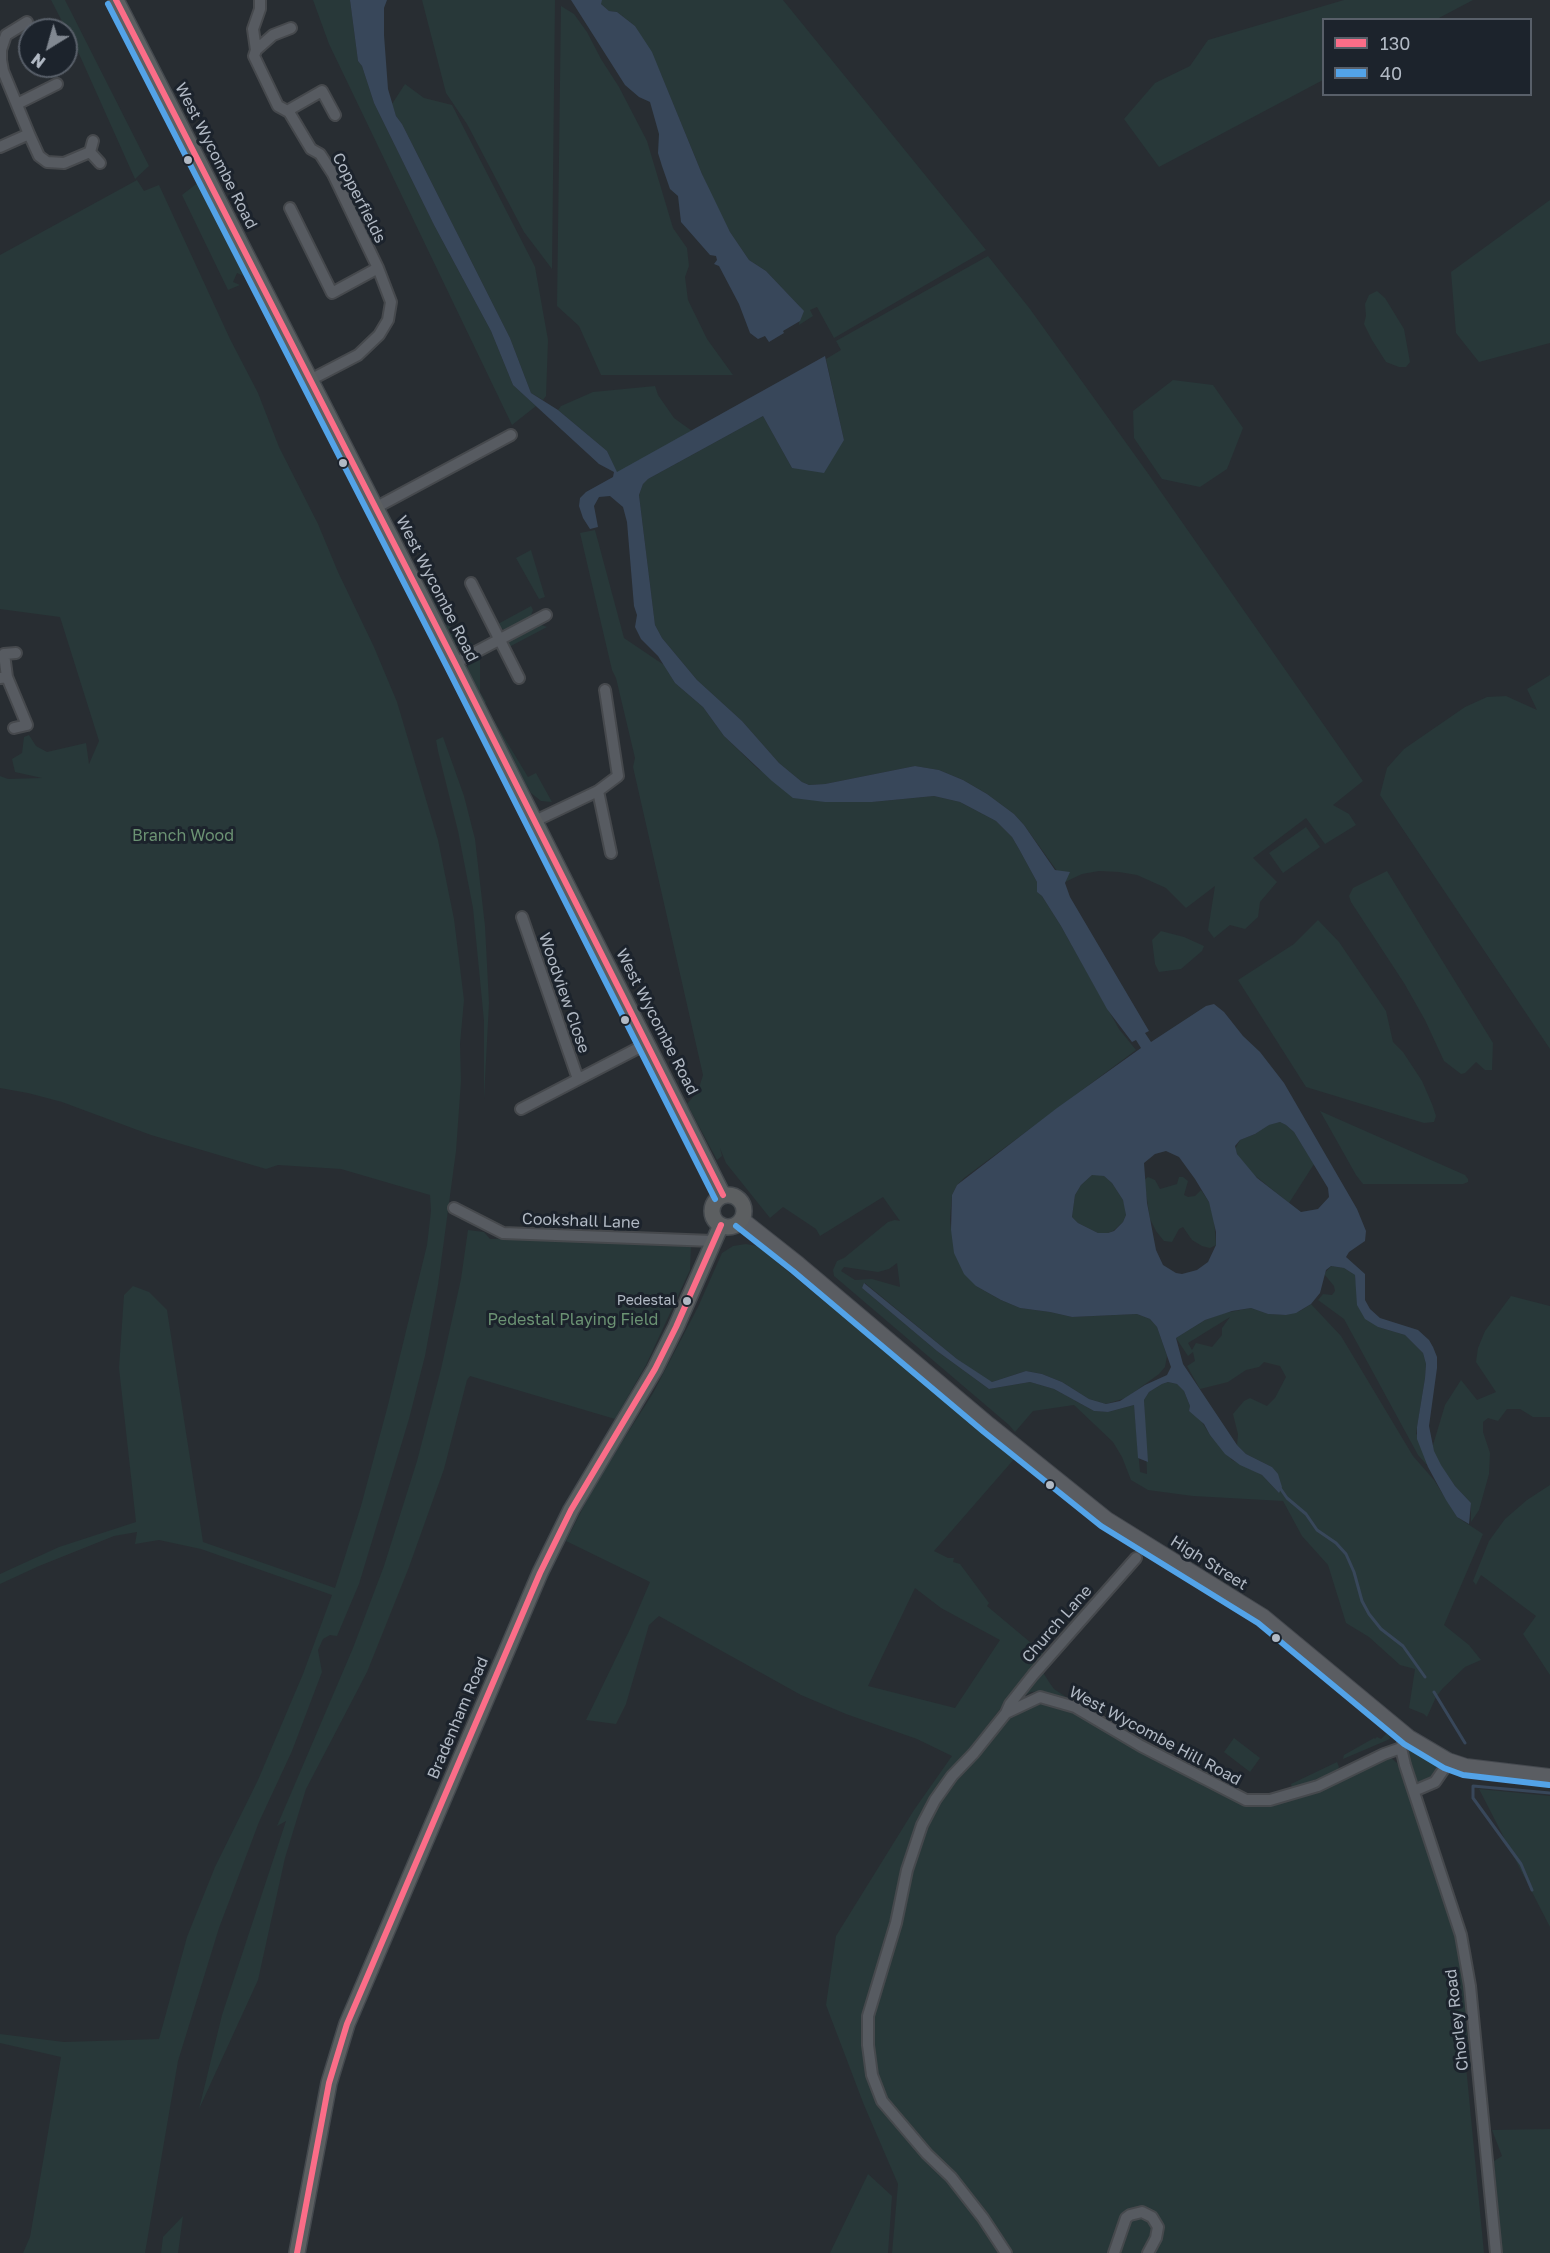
<!DOCTYPE html>
<html>
<head>
<meta charset="utf-8">
<style>
  body { margin:0 }
  #map { position:relative; width:1550px; height:2253px; overflow:hidden; background:#282d32; font-family:"Golos Text",sans-serif }
  canvas { display:block }
  .legend { position:absolute; left:1322px; top:18px; width:210px; height:78px; box-sizing:border-box; background:#1c232c; border:2px solid #585f69; margin:0; padding:8px 10px; list-style:none; font-size:18px; color:#b1b9c4 }
  .legend li { display:flex; align-items:center; gap:12px; height:30px }
  .legend b { width:30px; border:2px solid #585f69 }
  .north { position:absolute; left:18px; top:18px; width:60px; height:60px; box-sizing:border-box; background:#1c232c; border:2px solid #585f69; border-radius:50%; rotate:217deg; font-size:16px; font-weight:700; line-height:24px; text-align:center; color:#b1b9c4 }
  .north::after { content:''; display:block; margin:auto; width:21px; height:27px; background:#818891; clip-path:polygon(50% 0,100% 100%,50% 72%,0 100%) }
</style>
</head>
<body>
<div id="map">
<canvas width="1550" height="2253"></canvas>
<ul class="legend">
<li><b style="height:8px;background:#fb6d88"></b>130</li>
<li><b style="height:8px;background:#53a3e8"></b>40</li>
</ul>
<div class="north">N</div>
</div>
<script>
const ctx = document.querySelector('canvas').getContext('2d');
ctx.lineJoin = 'round';
function fill(path, color) { ctx.fillStyle = color; ctx.fill(path, 'evenodd'); }
const shape = rows => new Path2D(rows.map(r => 'M' + r).join(''));
function strokePath(path, color, width, dash) { ctx.strokeStyle = color; ctx.lineWidth = width; ctx.lineCap = dash ? 'butt' : 'round'; ctx.setLineDash(dash || []); ctx.stroke(path); }
function write(font, color, halo, rows, align = 'center') {
  ctx.font = font + ' "Golos Text",sans-serif'; ctx.lineWidth = 6; ctx.setLineDash([]); ctx.textBaseline = 'middle'; ctx.strokeStyle = halo; ctx.fillStyle = color; for (const [text, x, y, turn = 0] of rows) {
    ctx.save(); ctx.translate(x, y); ctx.rotate((+turn || 0) * Math.PI / 180); ctx.textAlign = isNaN(turn) ? turn : align; if (halo) ctx.strokeText(text, 0, 0); ctx.fillText(text, 0, 0); ctx.restore();
  }
}
fill(shape([
  [51,0,65,0,149,166,135,179,80,56],
  [313,0,350,0,358,61,362,66,374,103,434,225,491,331,513,385,536,406,512,425,329,44],
  [422,0,555,0,552,269,524,232,467,124,446,93],
  [602,0,783,0,986,250,834,338,817,307,810,310,813,316,799,325,800,307,766,271,749,260,730,232,712,198,660,72,635,26,617,12,609,11,600,3],
  [1344,0,1473,0,1437,19,1324,20,1323,80,1159,167,1124,119,1155,83,1190,66,1208,40],
  [561,6,574,14,587,32,601,59,619,87,647,141,673,228,687,248,689,266,685,277,688,300,707,339,733,375,601,375,579,326,557,306],
  [405,84,424,98,452,105,531,259,535,267,548,340,546,396,543,400,531,393,510,338,402,124,396,116,392,104],
  [137,180,144,191,159,185,230,339,258,393,279,447,318,524,338,572,374,647,397,702,438,840,454,919,464,1000,460,1044,461,1081,456,1151,438,1285,425,1356,409,1419,359,1584,337,1636,330,1635,323,1639,318,1650,322,1672,292,1751,259,1822,219,1928,178,2061,145,2253,23,2253,30,2237,61,2057,0,2043,0,2034,64,2042,159,2039,187,1937,215,1867,258,1780,303,1674,332,1595,201,1549,159,1540,135,1544,137,1532,114,1536,39,1566,0,1584,0,1574,59,1547,136,1522,119,1368,124,1295,133,1286,149,1292,167,1310,203,1542,335,1588,361,1506,388,1405,427,1245,431,1211,430,1195,341,1169,278,1165,266,1169,151,1135,62,1102,28,1093,0,1088,0,776,8,779,42,778,15,772,12,759,22,753,24,737,29,735,36,746,47,752,86,743,89,764,99,741,60,617,0,609,0,255],
  [200,181,217,222,244,276,237,273,233,282,240,285,228,290,182,195],
  [1550,200,1550,343,1479,362,1456,333,1451,272],
  [988,256,1030,309,1147,472,1363,781,1333,805,1349,814,1356,825,1325,844,1306,818,1253,858,1277,882,1260,902,1258,917,1245,929,1230,925,1214,938,1208,930,1215,886,1186,908,1166,888,1137,875,1119,872,1099,871,1082,874,1065,882,1024,825,1014,814,987,794,963,780,939,770,915,766,825,784,809,785,802,782,779,763,742,721,697,680,662,638,655,625,639,495,643,484,648,479,763,416,792,468,844,440,826,359,841,350,836,341],
  [1377,291,1385,298,1404,329,1410,362,1406,367,1399,367,1386,362,1372,340,1364,324,1366,316,1365,304,1369,295],
  [1173,380,1213,385,1243,428,1227,469,1200,487,1162,479,1134,438,1133,411],
  [655,386,658,395,674,418,692,431,617,473,607,451,558,410,561,406,593,392],
  [595,530,624,638,664,665,675,683,703,707,724,736,758,769,812,800,872,802,934,796,960,802,996,821,1012,837,1019,849,1037,882,1037,892,1042,896,1061,926,1119,1029,1136,1050,964,1178,957,1185,952,1195,950,1219,951,1230,976,1286,1001,1300,1020,1308,1050,1312,1072,1317,1137,1314,1150,1319,1157,1327,1167,1356,1165,1367,1159,1374,1126,1398,1106,1404,1089,1399,1062,1382,1042,1374,1026,1371,992,1382,986,1380,957,1359,865,1283,862,1288,937,1351,989,1389,1030,1382,1054,1389,1094,1411,1108,1412,1134,1405,1140,1472,1147,1474,1144,1400,1149,1392,1162,1384,1168,1382,1177,1384,1184,1391,1190,1406,1189,1411,1200,1419,1210,1435,1232,1460,1262,1475,1279,1493,1272,1467,1246,1454,1237,1445,1238,1434,1233,1414,1244,1401,1250,1398,1267,1406,1275,1398,1286,1377,1280,1366,1264,1362,1259,1367,1246,1370,1228,1382,1200,1389,1187,1366,1195,1361,1193,1352,1188,1356,1176,1338,1205,1320,1224,1313,1251,1308,1268,1314,1286,1315,1300,1311,1311,1304,1341,1336,1413,1456,1434,1480,1457,1517,1483,1534,1444,1625,1469,1645,1481,1660,1465,1667,1443,1688,1436,1697,1427,1717,1424,1714,1409,1708,1415,1669,1400,1665,1369,1637,1346,1623,1328,1565,1302,1536,1283,1501,1193,1496,1148,1490,1131,1480,1122,1457,1113,1442,1074,1405,1033,1411,1015,1432,1009,1425,834,1276,833,1270,837,1261,844,1258,888,1222,895,1220,900,1221,883,1197,820,1236,816,1229,783,1207,770,1218,726,1163,720,1148,722,1156,717,1160,687,1104,698,1091,703,1075,633,767,635,758,616,678,612,670,580,533],
  [897,1263,900,1287,872,1279,855,1280,841,1271,844,1267,878,1272,889,1269],
  [1230,1317,1222,1328,1222,1335,1212,1347,1196,1343,1192,1350,1188,1343],
  [531,550,545,597,539,599,516,558],
  [426,585,446,624,473,644,461,649,451,642],
  [531,606,533,610,530,618,507,629,503,629,496,625],
  [539,624,547,627,509,647,507,643,509,638],
  [480,655,480,692,486,702,484,704,528,777,536,773,552,802,541,801,531,793,469,680,466,669,473,658],
  [1550,675,1550,1049,1380,795,1387,768,1404,749,1465,707,1487,697,1506,696,1537,710,1527,689],
  [443,737,464,796,475,839,485,926,489,1003,484,1099,484,1021,473,908,458,831,438,751,436,740],
  [1306,827,1320,847,1283,873,1269,853],
  [1387,871,1493,1043,1492,1070,1485,1070,1476,1062,1465,1073,1461,1074,1444,1061,1425,1020,1404,983,1351,902,1349,896,1353,888],
  [1318,920,1339,942,1386,1011,1393,1042,1403,1052,1422,1081,1432,1104,1436,1116,1434,1122,1424,1123,1306,1087,1238,980,1294,944],
  [1161,931,1184,937,1204,946,1202,951,1181,969,1159,972,1155,964,1152,940],
  [1320,1111,1465,1175,1468,1179,1468,1182,1463,1184,1363,1184,1356,1175],
  [1280,1122,1286,1125,1294,1132,1314,1164,1289,1203,1253,1174,1239,1158,1235,1149,1240,1140,1255,1134,1268,1125],
  [1098,1174,1104,1176,1112,1183,1123,1200,1125,1206,1126,1215,1123,1222,1113,1231,1108,1233,1098,1233,1078,1223,1072,1217,1075,1195,1081,1185,1092,1175],
  [1148,1177,1155,1180,1160,1189,1177,1184,1179,1177,1183,1177,1188,1181,1184,1195,1188,1197,1195,1196,1201,1190,1209,1202,1214,1218,1216,1245,1210,1248,1202,1246,1192,1240,1183,1227,1179,1229,1172,1242,1164,1241,1156,1231,1150,1219,1144,1180],
  [468,1230,484,1232,490,1239,554,1237,691,1245,690,1270,646,1365,615,1419,470,1376,467,1380,444,1469,409,1567,367,1672,306,1789,285,1858,258,1980,199,2109,222,2015,286,1821,277,1826,353,1648,384,1566,417,1461,441,1369,461,1279],
  [746,1244,757,1246,1015,1458,934,1551,948,1558,954,1558,953,1562,960,1564,989,1603,987,1606,1043,1653,928,1803,867,2032,879,1998,887,1961,900,1930,907,1886,924,1829,938,1802,955,1778,1008,1718,1028,1707,1038,1702,1051,1703,1074,1711,1186,1774,1268,1802,1390,1757,1397,1763,1407,1789,1458,1946,1469,2005,1465,2013,1471,2068,1466,2066,1484,2253,892,2253,898,2184,864,2105,826,2005,836,1936,914,1810,952,1756,917,1739,846,1714,801,1695,659,1616,649,1625,626,1704,616,1724,586,1720,630,1629,650,1582,566,1541,594,1486,653,1393,698,1307,722,1253,733,1246],
  [915,1588,941,1608,1000,1640,955,1708,868,1686],
  [1331,1266,1344,1268,1355,1275,1356,1283,1378,1327,1405,1335,1423,1353,1426,1364,1425,1378,1416,1434,1433,1445,1445,1405,1461,1380,1477,1400,1496,1392,1476,1362,1478,1348,1485,1331,1511,1296,1550,1306,1550,1417,1533,1417,1520,1409,1507,1409,1498,1421,1488,1418,1483,1422,1483,1432,1490,1453,1489,1474,1479,1510,1471,1522,1471,1503,1455,1486,1441,1466,1438,1467,1426,1464,1418,1455,1344,1319,1318,1300,1323,1294,1332,1295,1335,1291,1334,1286,1324,1274],
  [1550,1485,1550,1675,1523,1634,1536,1616,1481,1575,1476,1585,1473,1581,1489,1541,1505,1519,1527,1500],
  [1046,1662,1044,1674,1049,1682,1054,1689,1072,1701,1043,1691,1031,1692,1015,1702],
  [1388,1732,1390,1739,1343,1759,1344,1755,1374,1738,1375,1739,1377,1737,1381,1739],
  [1234,1738,1260,1758,1250,1772,1224,1752],
  [1412,1747,1436,1763,1436,1773,1428,1781,1418,1782,1413,1778,1406,1750],
  [1337,1762,1339,1767,1336,1772,1292,1788,1291,1784],
  [1479,1789,1550,1796,1550,1927],
  [1550,2129,1550,2253,1502,2253,1494,2161,1502,2156,1492,2130],
  [868,2174,892,2196,888,2253,830,2253],
  [183,2216,178,2253,161,2253,163,2237]
]), '#283839');
fill(shape([
  [350,0,387,0,384,8,384,35,388,89,396,116,402,124,510,338,531,393,558,410,607,451,617,472,825,356,844,440,824,473,792,468,763,416,648,479,643,484,639,495,655,625,662,638,697,680,742,721,779,763,802,782,809,785,825,784,915,766,939,770,963,780,987,794,1014,814,1024,825,1055,870,1070,872,1065,883,1070,897,1149,1031,1145,1033,1151,1042,1206,1006,1214,1004,1224,1012,1243,1036,1260,1052,1284,1083,1357,1209,1366,1231,1365,1241,1349,1252,1346,1257,1365,1274,1365,1300,1370,1309,1380,1318,1418,1330,1429,1340,1433,1347,1437,1357,1437,1368,1429,1426,1434,1451,1441,1465,1455,1486,1471,1503,1469,1524,1457,1517,1446,1500,1428,1467,1417,1439,1417,1427,1425,1378,1426,1364,1423,1353,1405,1335,1378,1327,1365,1319,1357,1305,1355,1275,1344,1268,1331,1266,1326,1270,1320,1293,1311,1304,1296,1313,1286,1315,1268,1314,1251,1308,1232,1311,1205,1320,1176,1338,1183,1364,1237,1445,1246,1454,1272,1467,1278,1474,1282,1487,1279,1493,1262,1475,1240,1465,1225,1454,1210,1435,1204,1424,1189,1411,1190,1406,1184,1391,1177,1384,1168,1382,1162,1384,1149,1392,1144,1400,1148,1462,1138,1458,1134,1405,1108,1412,1094,1411,1054,1389,1030,1382,989,1389,937,1351,862,1288,864,1283,957,1359,992,1382,1026,1371,1042,1374,1062,1382,1089,1399,1106,1404,1120,1401,1145,1385,1167,1375,1171,1367,1157,1327,1150,1319,1137,1314,1072,1317,1050,1312,1020,1308,1001,1300,976,1286,964,1274,954,1253,951,1230,952,1195,957,1185,1057,1108,1141,1048,1136,1040,1132,1042,1107,1009,1061,926,1042,896,1037,892,1037,882,1019,849,1012,837,996,821,960,802,934,796,872,802,825,802,793,798,772,781,724,736,703,707,675,683,658,656,641,639,635,627,637,615,634,606,627,522,623,507,610,496,599,497,594,506,598,527,590,529,583,518,579,506,580,498,586,492,613,477,614,472,599,464,513,385,491,331,434,225,374,103,362,66,358,61],
  [1280,1122,1286,1125,1294,1132,1328,1188,1329,1197,1318,1209,1301,1212,1257,1178,1237,1154,1235,1146,1240,1140,1255,1134,1269,1125],
  [1166,1151,1179,1157,1195,1179,1209,1202,1216,1232,1216,1245,1208,1262,1197,1270,1182,1274,1176,1273,1163,1265,1156,1250,1147,1203,1144,1163,1155,1154],
  [1092,1175,1104,1176,1112,1183,1123,1200,1126,1215,1123,1222,1114,1231,1108,1233,1098,1233,1078,1223,1072,1217,1075,1195,1081,1185],
  [571,0,602,0,601,4,609,11,617,12,635,26,652,52,702,174,730,232,749,260,766,271,804,311,800,321,783,331,784,333,769,342,765,336,758,339,750,333,739,304,719,266,714,264,717,260,716,256,710,255,681,222,678,196,670,189,662,166,658,153,659,134,650,102,639,97,625,85]
]), '#38475a');
strokePath(shape([
  [1280,1488,1287,1498,1306,1514,1317,1530,1336,1543,1346,1554,1354,1572,1362,1601,1369,1614,1381,1629,1403,1646,1425,1677],
  [1434,1692,1465,1743],
  [1532,1890,1521,1864,1473,1798,1473,1786,1550,1793]
]), '#38475a', 3);
const minor = shape([
  [27,22,6,35,1,50,1,60,3,71,29,134],
  [291,28,273,35,256,50,254,56,278,106,289,112,311,149,320,154,333,174,378,268,391,302,388,320,379,335,358,355,310,380],
  [256,50,253,29,260,9,260,0],
  [17,104,57,84],
  [287,111,322,91,335,115],
  [93,141,90,152,100,163],
  [0,147,29,134,39,156,47,162,64,163,90,152],
  [290,208,332,293,378,268],
  [375,508,511,435],
  [471,583,519,678],
  [455,663,546,615],
  [7,677,4,654,16,653],
  [0,678,7,677,27,725,14,728],
  [598,791,611,853],
  [535,821,598,791,618,776,605,690],
  [522,917,578,1079],
  [521,1109,648,1043],
  [454,1208,503,1233,713,1241],
  [1006,1713,1010,1704,1033,1675,1136,1558],
  [1403,1743,1401,1748,1405,1765,1461,1935,1470,1986,1496,2253],
  [1414,1791,1435,1782,1446,1766,1448,1760],
  [1006,2253,983,2218,951,2177,927,2154,882,2101,872,2075,868,2045,868,2016,896,1923,907,1870,922,1825,935,1800,952,1776,974,1753,1006,1713,1040,1697,1075,1707,1141,1746,1246,1800,1270,1800,1318,1786,1384,1754,1401,1748],
  [1114,2253,1126,2218,1130,2215,1142,2212,1152,2217,1158,2227,1156,2238,1148,2253]
]);
const major = shape([
  [742,1219,799,1264,990,1425,1107,1519,1263,1616,1409,1737,1448,1760,1466,1766,1550,1776]
]);
const highway = shape([
  [116,0,455,663,723,1195],
  '712 1211a16 16 0 1 1 32 0a16 16 0 1 1-32 0Z',
  [297,2253,329,2083,347,2024,540,1573,571,1510,655,1369,676,1327,721,1225]
]);
strokePath(minor, '#46494d', 14);
strokePath(major, '#45494f', 16);
strokePath(highway, '#44494e', 18);
strokePath(minor, '#575b61', 10);
strokePath(major, '#5a5d62', 14);
strokePath(highway, '#5c5f61', 15);
strokePath(shape([
  [116,0,455,663,723,1195],
  [297,2253,329,2083,347,2024,540,1573,571,1510,655,1369,676,1327,721,1225]
]), '#fb6d88', 6);
strokePath(shape([
  [108,4,447,667,715,1199],
  [736,1226,793,1271,984,1432,1101,1526,1258,1623,1404,1744,1444,1768,1463,1775,1549,1785]
]), '#53a3e8', 6);
for (const [x, y, r, color] of [
  [188,160,5,"#b1b9c4"],
  [343,463,5,"#b1b9c4"],
  [625,1020,5,"#b1b9c4"],
  [687,1301,5,"#b1b9c4"],
  [1050,1485,5,"#b1b9c4"],
  [1276,1638,5,"#b1b9c4"]
]) { const dot = new Path2D(); dot.arc(x, y, r, 0, 2 * Math.PI); ctx.fillStyle = color; ctx.fill(dot); strokePath(dot, '#1c232c', 2); }
write('14px', '#b1b9c4', '#1c232c', [
  ["Pedestal",676,1301]
], 'right');
write('16px', '#b1b9c4', '#1c232c', [
  ["West Wycombe Road",216,156,63],
  ["Copperfields",359,198,63],
  ["West Wycombe Road",437,589,63],
  ["Woodview Close",564,993,71],
  ["West Wycombe Road",657,1022,63],
  ["Cookshall Lane",581,1221,2],
  ["High Street",1209,1563,32],
  ["Church Lane",1057,1624,-49],
  ["Bradenham Road",458,1718,-67],
  ["West Wycombe Hill Road",1155,1736,28],
  ["Chorley Road",1457,2020,-97]
]);
write('16px', '#6b9273', '#1c232c', [
  ["Branch Wood",183,836],
  ["Pedestal Playing Field",573,1320]
]);
</script>
</body>
</html>
